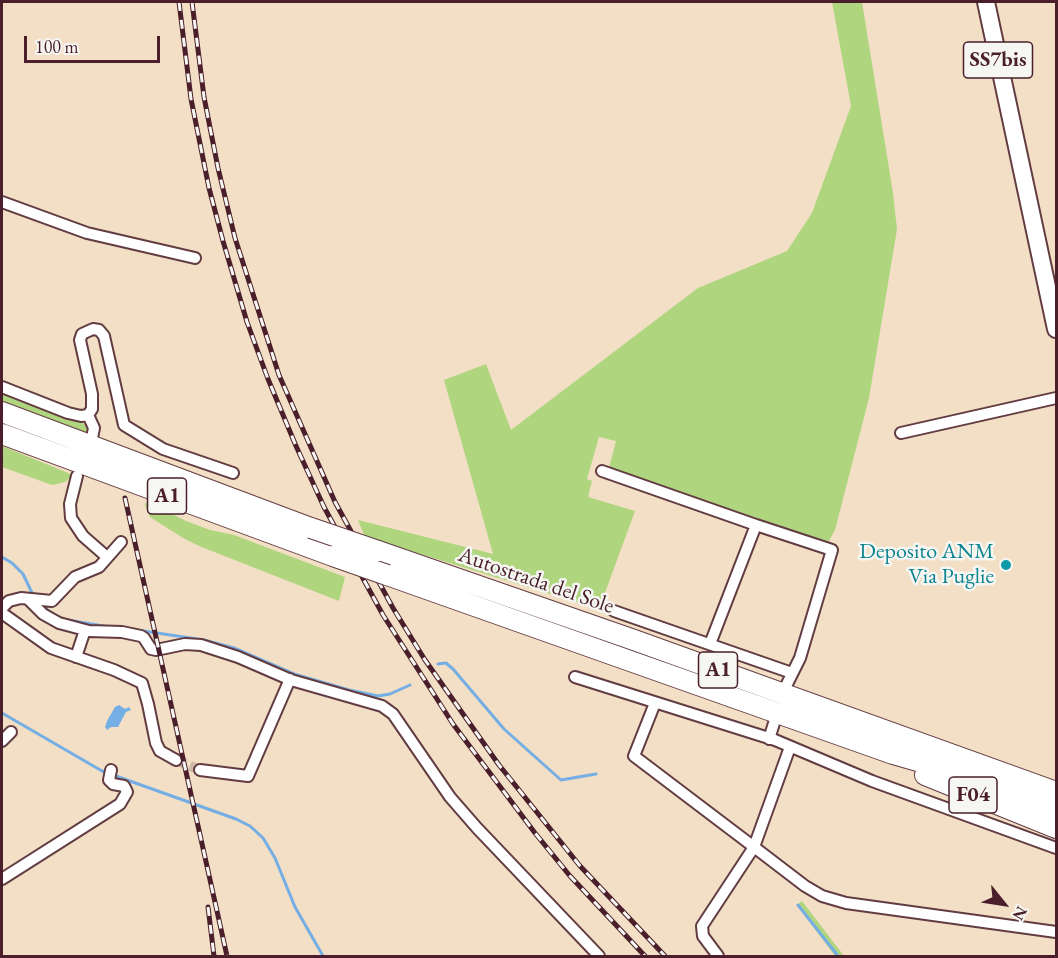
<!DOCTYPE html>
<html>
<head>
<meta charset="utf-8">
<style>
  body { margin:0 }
  #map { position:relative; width:1058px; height:958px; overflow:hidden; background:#f2dfc5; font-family:"EB Garamond",serif }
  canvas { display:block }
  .frame { position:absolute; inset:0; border:3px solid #4a1f2b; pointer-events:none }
  .north { position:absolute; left:974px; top:874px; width:60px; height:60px; -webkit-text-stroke:4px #f6f6f2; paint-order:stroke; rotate:120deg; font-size:16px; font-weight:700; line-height:24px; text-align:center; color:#4a1f2b }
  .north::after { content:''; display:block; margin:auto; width:21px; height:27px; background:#4a1f2b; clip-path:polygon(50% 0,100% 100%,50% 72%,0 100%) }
  .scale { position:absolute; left:24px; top:36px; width:136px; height:27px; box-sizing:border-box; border:3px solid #4a1f2b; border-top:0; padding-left:8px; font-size:18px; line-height:21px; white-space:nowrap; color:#4a1f2b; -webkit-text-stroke:4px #f6f6f2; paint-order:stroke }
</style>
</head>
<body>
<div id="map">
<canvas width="1058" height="958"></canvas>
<div class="frame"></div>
<div class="north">N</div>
<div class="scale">100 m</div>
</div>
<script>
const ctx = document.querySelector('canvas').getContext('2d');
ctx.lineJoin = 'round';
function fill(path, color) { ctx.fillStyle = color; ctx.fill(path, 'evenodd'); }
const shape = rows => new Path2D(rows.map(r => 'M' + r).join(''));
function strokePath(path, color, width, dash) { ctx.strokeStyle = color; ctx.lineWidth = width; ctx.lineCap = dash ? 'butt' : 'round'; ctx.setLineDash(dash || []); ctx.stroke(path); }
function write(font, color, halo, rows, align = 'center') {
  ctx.font = font + ' "EB Garamond",serif'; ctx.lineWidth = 5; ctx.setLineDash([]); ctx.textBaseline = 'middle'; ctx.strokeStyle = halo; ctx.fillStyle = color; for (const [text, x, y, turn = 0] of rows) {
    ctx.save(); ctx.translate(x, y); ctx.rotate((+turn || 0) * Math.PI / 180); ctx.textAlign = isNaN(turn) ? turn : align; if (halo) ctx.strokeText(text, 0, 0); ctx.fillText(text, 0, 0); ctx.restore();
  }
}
fill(shape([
  [832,2,862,2,893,193,897,229,869,398,835,530,829,541,820,544,609,468,616,441,599,437,587,479,592,481,588,497,635,511,599,609,365,537,358,520,493,554,444,380,486,364,511,430,698,288,787,251,812,213,851,106],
  [2,390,81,421,88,429,89,436,2,407],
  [2,446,73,475,65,482,52,485,2,467],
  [147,501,186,521,210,530,234,535,345,577,339,601,199,546,183,538,150,517,145,505],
  [802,901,844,956,835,956,797,905]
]), '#afd57e');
fill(shape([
  [119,705,125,709,129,707,131,710,126,712,118,727,111,727,107,730,105,727,107,721,115,707]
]), '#75aee5');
strokePath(shape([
  [2,557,12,563,23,574,34,597],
  [42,606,56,616],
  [68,620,109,627],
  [130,629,204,640,234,648,294,674,349,690,378,696,390,694,410,685],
  [438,664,446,663,453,669,504,729,561,780,596,774],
  [2,713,102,771,236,819,250,826,263,838,275,858,295,907,323,956],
  [798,905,838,956]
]), '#75aee5', 3);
strokePath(shape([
  [176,760,200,770]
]), '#d0b9a6', 10, [10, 5]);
const minor = shape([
  [2,202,87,233,195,258],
  [2,387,68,413,81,416,88,415],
  [88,415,92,409,92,394,80,340,82,334,93,329,99,330,104,336,124,425,163,449,233,473],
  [88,415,94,428,92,438],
  [901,433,1056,398],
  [602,471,756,525,710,644],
  [77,476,70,504,71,518,83,536,107,557],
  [756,525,832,550,800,658,787,684],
  [28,599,43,614,59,623,89,631,122,632,141,636,144,638,151,649,156,650,185,644,201,645,238,657,291,680,382,706,393,714,450,797,477,828,599,956],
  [2,608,9,601,21,598,52,601,75,577,99,567,121,542],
  [614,611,792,673],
  [2,613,51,648,114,670,142,683,148,704,156,743,160,751,176,760],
  [76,657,85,630],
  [575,677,775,740,872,781,1056,848],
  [655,703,634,756,754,847,790,747],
  [769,739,775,720],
  [2,741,11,732],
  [200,770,248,776,290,679],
  [2,879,120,804,127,792,124,786,113,784,109,780,111,770],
  [718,956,703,936,702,926,754,847,805,886,822,896,846,903,1056,932]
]);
const primary = shape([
  [986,2,1056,329]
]);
const motorway = shape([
  [2,412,311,528],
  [2,434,333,556],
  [378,551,634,640,1056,792],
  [387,575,893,754,938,767,1056,809],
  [925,775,1056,828]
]);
strokePath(minor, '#633c42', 14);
strokePath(primary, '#633c42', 20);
strokePath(motorway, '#633c42', 22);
strokePath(minor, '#fff', 10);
strokePath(primary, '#fff', 16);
strokePath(motorway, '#fff', 20);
const rail = shape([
  [179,2,191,99,209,188,223,241,247,322,268,379,296,446,324,507,383,615,453,724,535,833,570,876,645,956],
  [192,2,204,97,218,168,235,238,279,375,335,502,393,608,425,660,499,765,580,866,665,956],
  [125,498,227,956],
  [208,907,214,956]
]);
strokePath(rail, '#4a1f2b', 5);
strokePath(rail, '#f6f6f2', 3, [9]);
const motorwayBridge = shape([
  [311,528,378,551],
  [333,556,387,575]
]);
strokePath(motorwayBridge, '#633c42', 22, []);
strokePath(motorwayBridge, '#fff', 20);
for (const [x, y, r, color] of [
  [1006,565,6,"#0f9aa8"]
]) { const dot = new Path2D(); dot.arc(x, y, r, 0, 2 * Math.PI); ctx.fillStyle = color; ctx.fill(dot); strokePath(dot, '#f6f6f2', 2); }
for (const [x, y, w] of [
  [998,60,69],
  [167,496,39],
  [718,670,39],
  [973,795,48]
]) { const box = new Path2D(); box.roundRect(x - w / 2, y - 18, w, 36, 4.5); ctx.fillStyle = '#f6f6f2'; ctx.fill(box); strokePath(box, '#4a1f2b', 1.5); }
write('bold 21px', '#4a1f2b', null, [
  ["SS7bis",998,60],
  ["A1",167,496],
  ["A1",718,670],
  ["F04",973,795]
]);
write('22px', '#0d838f', '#f6f6f2', [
  ["Deposito ANM",994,552],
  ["Via Puglie",994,577]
], 'right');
write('22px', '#4a1f2b', '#f6f6f2', [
  ["Autostrada del Sole",536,581,19]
]);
</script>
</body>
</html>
